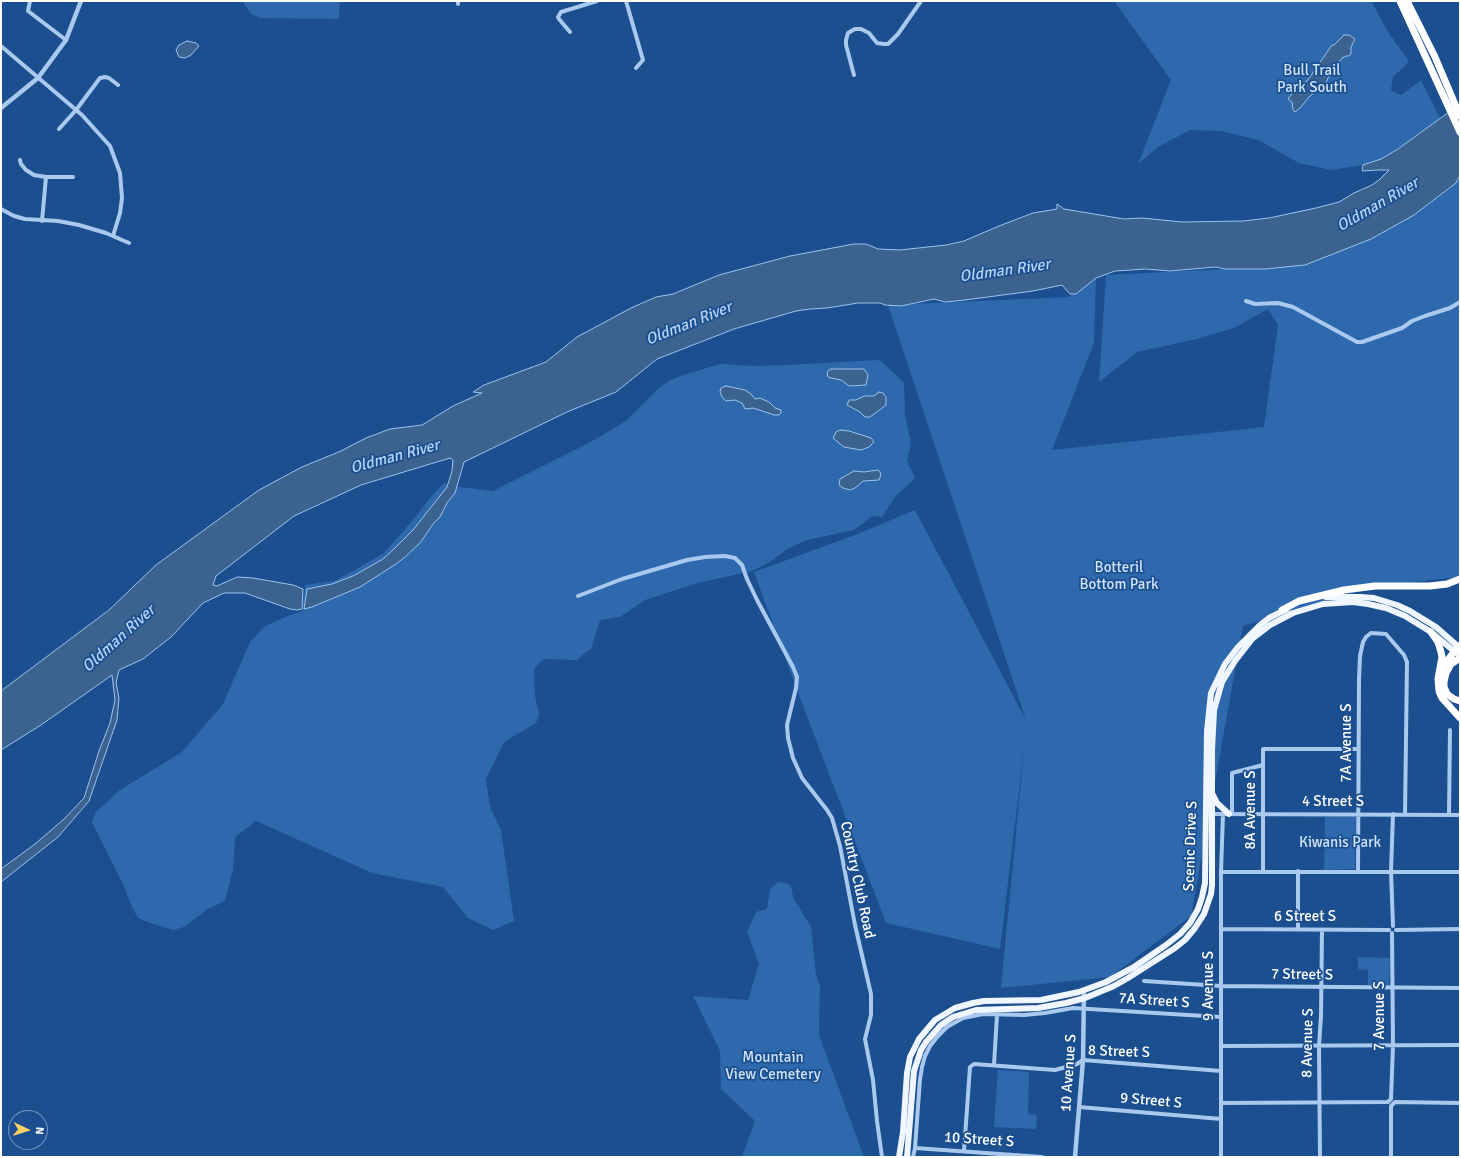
<!DOCTYPE html>
<html>
<head>
<meta charset="utf-8">
<style>
  body { margin:0 }
  #map { position:relative; width:1461px; height:1158px; overflow:hidden; background:#1b4f8f; font-family:Signika,sans-serif }
  canvas { display:block }
  .frame { position:absolute; inset:0; border:2px solid #fff; pointer-events:none }
  .north { position:absolute; left:8px; top:1110px; width:40px; height:40px; box-sizing:border-box; background:#1b4f8f; border:1px solid #7695bc; border-radius:50%; rotate:94deg; font-size:11px; font-weight:700; line-height:16px; text-align:center; color:#fff }
  .north::after { content:''; display:block; margin:auto; width:14px; height:18px; background:#ffd166; clip-path:polygon(50% 0,100% 100%,50% 72%,0 100%) }
</style>
</head>
<body>
<div id="map">
<canvas width="1461" height="1158"></canvas>
<div class="frame"></div>
<div class="north">N</div>
</div>
<script>
const ctx = document.querySelector('canvas').getContext('2d');
ctx.lineJoin = 'round';
function fill(path, color) { ctx.fillStyle = color; ctx.fill(path, 'evenodd'); }
const shape = rows => new Path2D(rows.map(r => 'M' + r).join(''));
function strokePath(path, color, width, dash) { ctx.strokeStyle = color; ctx.lineWidth = width; ctx.lineCap = dash ? 'butt' : 'round'; ctx.setLineDash(dash || []); ctx.stroke(path); }
function write(font, color, halo, rows, align = 'center') {
  ctx.font = font + ' Signika,sans-serif'; ctx.lineWidth = 3.5; ctx.setLineDash([]); ctx.textBaseline = 'middle'; ctx.strokeStyle = halo; ctx.fillStyle = color; for (const [text, x, y, turn = 0] of rows) {
    ctx.save(); ctx.translate(x, y); ctx.rotate((+turn || 0) * Math.PI / 180); ctx.textAlign = isNaN(turn) ? turn : align; if (halo) ctx.strokeText(text, 0, 0); ctx.fillText(text, 0, 0); ctx.restore();
  }
}
fill(shape([
  [242,1,340,1,339,19,260,18,251,14],
  [1114,1,1371,1,1388,32,1408,60,1408,63,1393,77,1391,90,1401,95,1421,80,1440,118,1411,140,1381,159,1363,165,1331,170,1299,163,1258,140,1221,131,1190,130,1158,147,1138,164,1171,80],
  [1460,174,1460,577,1377,586,1243,626,1191,916,1110,977,1001,988,1024,749,1000,949,886,923,797,690,754,572,855,535,915,510,1026,720,888,305,1069,297,1096,278,1094,343,1052,450,1264,427,1278,325,1268,309,1234,328,1197,339,1137,352,1099,382,1106,275,1305,265],
  [880,360,904,383,905,414,911,444,907,461,915,478,895,497,882,517,872,516,854,530,807,540,787,549,770,562,752,571,698,583,645,600,620,617,600,620,591,649,581,656,577,660,546,659,540,662,534,670,535,696,539,715,536,723,504,742,486,779,490,807,501,830,514,921,493,930,468,918,443,887,372,873,256,821,235,837,233,870,225,901,208,909,184,927,173,930,148,922,138,918,133,909,122,882,92,822,95,813,120,790,182,752,223,704,250,642,265,626,290,615,302,611,305,585,334,581,353,571,384,553,413,520,430,498,444,483,460,487,493,491,589,443,626,421,660,387,669,381,680,376,720,364,754,366,787,365],
  [1325,817,1356,817,1355,869,1324,870],
  [778,882,786,883,791,886,793,897,811,927,816,975,820,985,819,1035,864,1157,742,1157,755,1121,721,1089,720,1051,693,996,748,1000,759,964,747,932,756,912,767,909,770,889],
  [1358,957,1390,958,1389,986,1368,985,1368,970,1358,969],
  [998,1070,1029,1072,1028,1114,1036,1115,1037,1117,1036,1129,994,1127]
]), '#2e69ad');
const water = shape([
  [1344,35,1349,35,1355,39,1351,47,1351,54,1349,56,1346,56,1342,58,1339,62,1329,68,1326,70,1329,76,1326,83,1309,97,1300,108,1295,112,1293,110,1292,102,1288,99,1291,95,1296,88,1306,82,1310,77,1332,45,1334,45,1344,35],
  [187,41,196,43,199,46,191,55,185,58,179,57,176,50,179,45,187,41],
  [1460,104,1460,175,1456,183,1414,215,1371,239,1305,265,1265,269,1225,269,1216,267,1170,271,1146,269,1115,271,1096,278,1076,294,1070,294,1062,285,1033,291,965,300,945,302,934,299,901,306,885,305,880,303,858,303,827,308,810,309,796,311,734,329,657,359,616,392,567,412,464,462,455,493,447,503,440,517,433,524,420,543,405,557,396,564,360,587,312,607,304,609,307,589,332,584,353,576,383,559,394,549,413,530,447,487,452,471,453,460,450,458,361,485,294,516,216,576,213,585,217,586,237,577,253,578,293,585,303,589,302,609,297,610,290,609,245,593,224,593,203,603,171,637,143,659,119,670,116,683,119,698,117,720,89,801,58,837,1,882,1,869,35,844,64,819,84,798,99,751,110,723,115,700,112,675,41,725,1,750,1,691,109,610,156,565,259,490,302,467,341,451,366,438,390,429,422,425,453,406,482,393,473,392,484,385,546,362,577,337,631,308,656,297,673,294,719,275,790,256,854,244,866,244,878,249,900,250,946,245,964,241,999,226,1033,213,1057,209,1057,204,1064,209,1124,219,1142,218,1182,222,1243,221,1269,218,1316,208,1339,202,1354,193,1372,185,1379,180,1389,170,1378,170,1362,171,1363,165,1381,159,1398,149,1460,104],
  [831,369,864,369,868,375,866,385,849,386,841,380,831,378,828,377,827,372,828,371,831,369],
  [726,386,745,390,751,394,755,399,760,398,769,402,775,408,781,410,781,413,779,415,774,415,753,408,745,409,742,403,735,400,726,401,722,397,720,392,721,388,726,386],
  [879,392,883,393,886,397,886,405,870,417,865,417,860,412,847,405,849,400,856,400,864,396,874,396,879,392],
  [840,430,849,431,871,438,874,442,869,447,861,450,844,447,833,438,836,432,840,430],
  [878,470,880,472,881,475,879,480,863,481,855,488,850,490,843,488,839,485,840,479,854,471,864,472,878,470]
]);
fill(water, '#3c6290');
strokePath(water, '#9cc4f0', 1);
strokePath(shape([
  [30,1,28,11,66,40],
  [626,1,643,60,636,68],
  [458,4,458,1],
  [570,32,559,19,558,17,561,12,597,1],
  [1,46,82,115,110,146,120,173,122,198,120,213,113,236],
  [854,75,846,45,846,40,848,33,855,29,861,29,869,33,877,43,884,44,888,44,898,34,921,1],
  [59,129,76,110,100,78,105,77,109,78,118,85],
  [20,160,21,164,26,170,34,175,46,177,73,177],
  [1,209,14,216,25,219,58,221,79,225,106,233,129,243],
  [42,221,46,177],
  [1246,301,1255,304,1278,303,1293,307,1357,342,1362,342,1402,328,1412,321,1425,316,1450,308,1460,302],
  [578,596,622,579,687,560,705,557,725,556,735,558,742,565,747,579,757,600,793,667,797,677,796,688,787,725,788,738,793,758,802,778,827,810,832,818,840,846,855,925,871,994,871,1015,865,1039,873,1080,877,1121,882,1157],
  [1210,814,1460,815],
  [1232,814,1232,773,1263,765],
  [1449,815,1450,730],
  [1263,871,1263,749,1359,749],
  [1358,871,1359,680,1360,656,1363,642,1366,637,1371,633,1386,634,1404,655,1407,662,1405,815],
  [1221,872,1460,872],
  [1393,926,1391,871,1393,814],
  [1221,929,1389,930],
  [1298,929,1298,871],
  [1396,930,1460,929],
  [1144,981,1221,986,1460,988],
  [1221,1046,1460,1045],
  [994,1065,997,1015],
  [1221,1103,1388,1102,1391,1099,1393,1046,1392,933],
  [1079,1107,1221,1119],
  [915,1148,1042,1157],
  [964,1151,970,1067,974,1064,1055,1070,1077,1064,1083,1060,1221,1071],
  [913,1157,915,1148,920,1079,922,1067,925,1056,930,1046,938,1036,947,1027,963,1018,983,1014,1024,1015,1045,1013,1073,1008,1221,1017],
  [1221,1157,1221,872,1223,814],
  [1320,1157,1319,1046,1321,1016,1322,930],
  [1391,1157,1391,1106,1395,1102,1460,1103]
]), '#a9c9ee', 4);
strokePath(shape([
  [1,108,38,78,66,40,81,1],
  [1075,1157,1083,1060,1084,990]
]), '#a9c9ee', 4.5);
strokePath(shape([
  [1326,597,1361,597,1374,598,1397,605,1410,611,1436,627,1460,648],
  [1213,795,1217,803,1229,814],
  [899,1157,903,1132,907,1073,910,1057,919,1039,935,1020,955,1008,973,1003,984,1001,1041,1000,1079,992,1106,982,1134,967,1166,945,1180,934,1190,923,1198,909,1202,897,1205,883,1207,731,1211,693,1225,664,1238,647,1260,625,1269,618,1287,609],
  [907,1157,914,1071,921,1050,926,1042,941,1025,953,1017,976,1010,1038,1008,1066,1003,1085,998,1114,986,1128,978,1175,948,1185,940,1195,928,1204,914,1211,894,1212,885,1212,750,1214,710,1222,682,1235,661,1253,638,1270,625,1293,613,1323,604,1353,602,1368,604,1386,608,1405,616,1431,632,1460,656]
]), '#f0f6ff', 6);
strokePath(shape([
  [1400,1,1460,132],
  [1407,1,1435,57,1460,116],
  [1282,610,1299,601,1344,590,1375,586,1430,586,1447,584,1460,579],
  [1431,632,1438,642,1441,652,1442,657,1438,679,1439,691,1442,698,1460,718],
  [1460,658,1451,664,1446,673,1444,682,1444,687,1447,694,1454,699,1460,701],
  [1443,667,1458,646]
]), '#fff', 7);
write('15px', '#cfe3fa', '#1b4f8f', [
  ["Bull Trail",1312,71],
  ["Park South",1312,88],
  ["Botteril",1119,568],
  ["Bottom Park",1119,585],
  ["Kiwanis Park",1340,843],
  ["Mountain",773,1058],
  ["View Cemetery",773,1075]
]);
write('15px', '#fff', '#1b4f8f', [
  ["7A Avenue S",1347,743,-90],
  ["4 Street S",1333,802],
  ["8A Avenue S",1251,810,-90],
  ["Scenic Drive S",1191,846,-88],
  ["Country Club Road",857,880,78],
  ["6 Street S",1305,917],
  ["7 Street S",1302,975,1],
  ["9 Avenue S",1209,986,-90],
  ["7A Street S",1154,1001,4],
  ["7 Avenue S",1380,1016,-90],
  ["8 Avenue S",1308,1043,-89],
  ["8 Street S",1119,1052,2],
  ["10 Avenue S",1069,1073,-86],
  ["9 Street S",1151,1101,5],
  ["10 Street S",979,1140,4]
]);
write('italic 16px', '#b5d3f5', '#1b4f8f', [
  ["Oldman River",1378,205,-30],
  ["Oldman River",1005,271,-8],
  ["Oldman River",689,324,-22],
  ["Oldman River",395,457,-15],
  ["Oldman River",119,639,-42]
]);
</script>
</body>
</html>
